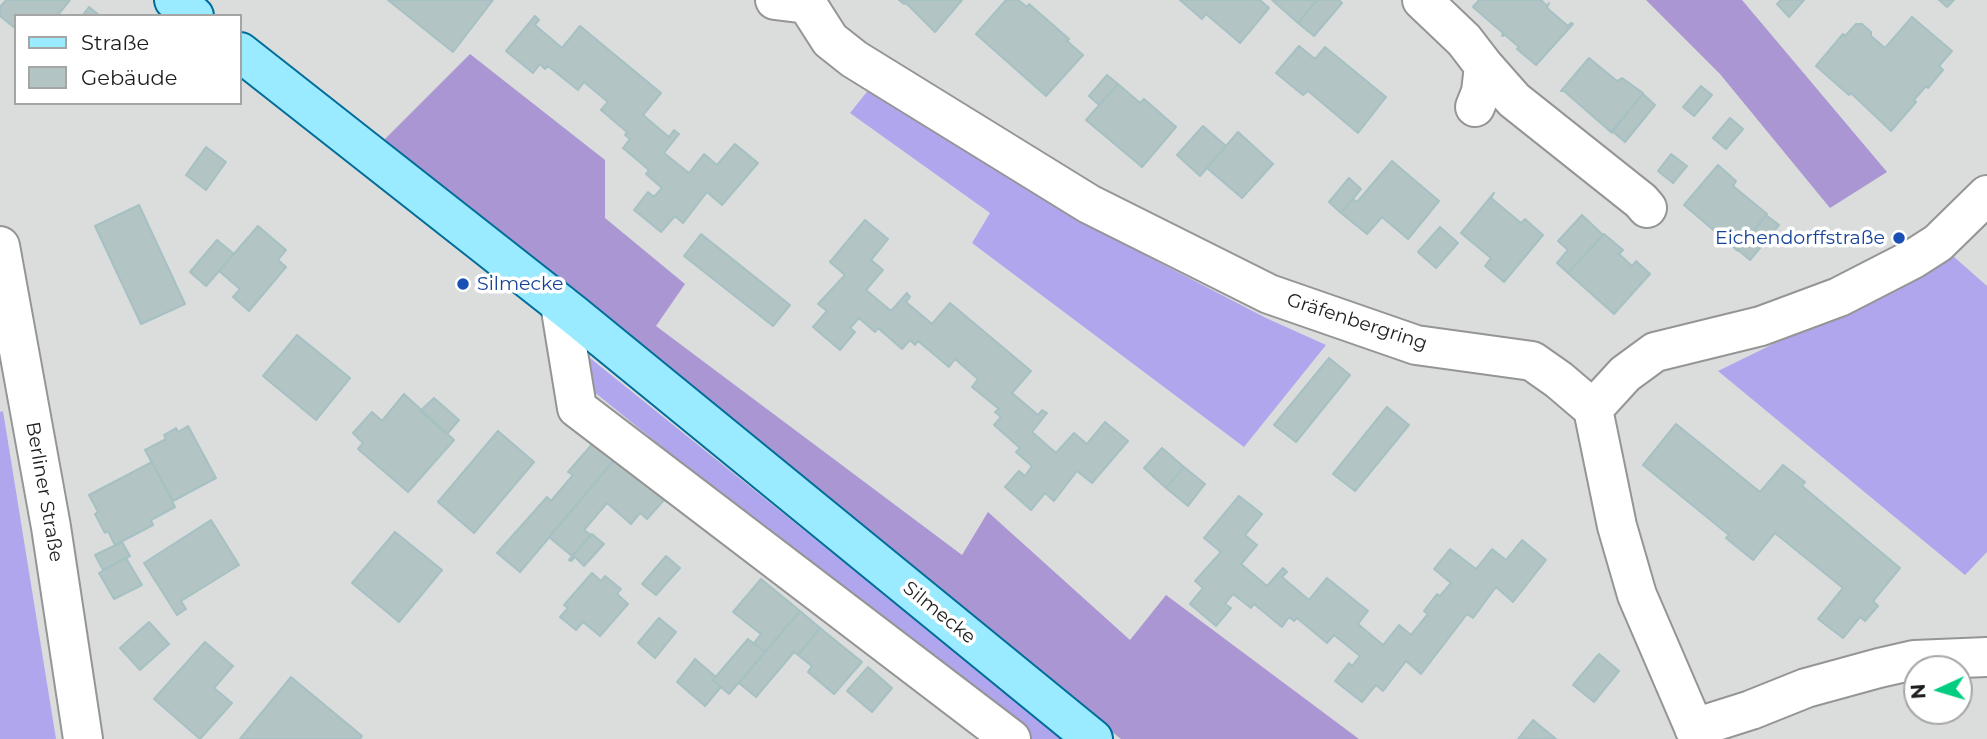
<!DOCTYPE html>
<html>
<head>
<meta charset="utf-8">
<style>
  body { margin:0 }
  #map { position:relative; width:1987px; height:739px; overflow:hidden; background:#e4ecf0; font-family:Montserrat,sans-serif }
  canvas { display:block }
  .legend { position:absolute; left:14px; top:14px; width:228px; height:91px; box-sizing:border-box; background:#fff; border:2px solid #a5a5a5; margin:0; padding:9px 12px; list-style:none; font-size:21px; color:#1e1e1e }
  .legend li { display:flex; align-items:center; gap:14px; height:35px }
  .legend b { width:35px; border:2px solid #a5a5a5 }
  .north { position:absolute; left:1903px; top:655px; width:70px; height:70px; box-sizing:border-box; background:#fff; border:2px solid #a5a5a5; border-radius:50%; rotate:266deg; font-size:19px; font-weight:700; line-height:28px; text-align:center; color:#1e1e1e }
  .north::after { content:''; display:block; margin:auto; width:24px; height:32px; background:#00cd80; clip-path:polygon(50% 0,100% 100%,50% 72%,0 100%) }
</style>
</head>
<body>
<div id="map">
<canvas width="1987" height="739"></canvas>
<ul class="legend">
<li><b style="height:9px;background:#9aebff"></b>Straße</li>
<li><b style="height:19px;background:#b3c4c4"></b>Gebäude</li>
</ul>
<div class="north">N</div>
</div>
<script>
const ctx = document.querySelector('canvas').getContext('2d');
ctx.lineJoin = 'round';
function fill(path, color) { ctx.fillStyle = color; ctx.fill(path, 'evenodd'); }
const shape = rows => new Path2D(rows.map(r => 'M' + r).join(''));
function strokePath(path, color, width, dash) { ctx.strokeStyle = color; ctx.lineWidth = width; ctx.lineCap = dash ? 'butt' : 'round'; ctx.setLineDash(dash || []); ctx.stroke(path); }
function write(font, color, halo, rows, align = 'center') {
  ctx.font = font + ' Montserrat,sans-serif'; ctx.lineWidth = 7; ctx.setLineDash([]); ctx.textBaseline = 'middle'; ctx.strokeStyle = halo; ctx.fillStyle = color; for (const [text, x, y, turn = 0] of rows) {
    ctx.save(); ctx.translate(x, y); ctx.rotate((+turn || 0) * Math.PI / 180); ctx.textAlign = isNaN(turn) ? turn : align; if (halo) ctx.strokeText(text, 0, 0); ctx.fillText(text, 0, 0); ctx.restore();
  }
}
fill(shape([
  [0,0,1987,0,1987,739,0,739],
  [16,16,240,16,240,103,16,103],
  [1917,669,1959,669,1959,711,1917,711]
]), '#dbdddc');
fill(shape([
  [870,88,1112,238,1266,318,1326,345,1244,447,972,243,990,213,850,113],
  [1953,256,1987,286,1987,552,1965,575,1718,371],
  [570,342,845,563,1061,739,1022,739,577,378],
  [3,411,56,739,0,739,0,412]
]), '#b0a6ee');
fill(shape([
  [1646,0,1742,0,1887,172,1830,208,1720,74],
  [470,54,605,160,605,218,685,284,656,326,962,555,988,512,1130,640,1166,595,1359,739,1121,739,381,143]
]), '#aa96d2');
const building = shape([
  [6,0,70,0,57,16,16,16,16,29,0,16,0,7,6,0],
  [388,0,493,0,453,52,388,0],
  [899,0,962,0,935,32,906,3,904,4,899,0],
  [1006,0,1018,0,1027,7,1029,4,1069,39,1067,41,1083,55,1046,96,976,34,1006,0],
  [1180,0,1260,0,1269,8,1240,43,1206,14,1202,19,1180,0],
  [1272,0,1317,0,1298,23,1272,0],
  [1317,0,1339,0,1342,3,1314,36,1298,23,1317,0],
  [1479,0,1541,0,1547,6,1549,3,1547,8,1568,26,1571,23,1573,24,1536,65,1517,49,1519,47,1505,35,1502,36,1503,33,1473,7,1479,0],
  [1781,0,1804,0,1789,17,1777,4,1781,0],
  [1939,0,1954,0,1947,7,1939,0],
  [89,7,100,16,82,16,89,7],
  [535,16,539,20,535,25,562,48,580,26,661,93,643,115,669,137,674,130,679,134,664,153,689,173,704,154,717,165,735,144,758,163,722,205,707,192,683,223,675,216,661,232,634,210,648,192,654,197,662,188,646,174,649,170,623,148,630,139,625,135,627,132,601,110,608,102,584,82,578,90,548,66,545,69,540,64,533,73,506,51,535,16],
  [1912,17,1952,51,1939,66,1943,70,1928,88,1926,86,1914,100,1916,102,1891,131,1851,93,1849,95,1816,66,1843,34,1845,36,1856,24,1862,24,1871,32,1871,36,1885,48,1912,17],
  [1299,46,1315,59,1325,47,1386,97,1358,133,1308,91,1303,95,1276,73,1299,46],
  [1589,58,1617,81,1622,78,1643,93,1612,133,1564,91,1561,91,1589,58],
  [1107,75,1118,84,1099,105,1089,96,1107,75],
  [1118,84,1140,103,1144,99,1176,127,1142,167,1086,120,1118,84],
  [1701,86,1712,95,1694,116,1683,107,1701,86],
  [1643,94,1655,105,1625,142,1612,131,1643,94],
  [1730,118,1743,129,1726,149,1713,138,1730,118],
  [1203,126,1226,146,1200,176,1177,155,1203,126],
  [1238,132,1273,164,1242,198,1207,168,1238,132],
  [206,147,226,162,206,190,186,175,206,147],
  [1671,154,1687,166,1673,183,1658,171,1671,154],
  [1392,161,1439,201,1408,239,1382,217,1367,234,1341,213,1353,199,1357,202,1392,161],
  [1718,165,1736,181,1733,186,1767,214,1738,251,1684,205,1718,165],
  [1349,178,1361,189,1341,213,1329,202,1349,178],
  [1494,193,1491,198,1521,223,1525,219,1543,235,1504,282,1485,266,1491,258,1461,233,1494,193],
  [139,205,185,304,141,324,95,226,139,205],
  [1582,215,1603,235,1568,273,1557,263,1568,250,1558,241,1582,215],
  [1766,215,1779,225,1750,260,1738,250,1766,215],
  [865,220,888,239,871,260,883,270,866,290,891,311,907,293,910,297,906,302,932,324,950,303,1031,371,1012,393,1038,415,1042,410,1047,413,1032,432,1056,453,1074,433,1087,444,1105,422,1128,441,1092,483,1077,471,1054,501,1045,493,1031,510,1005,487,1019,471,1025,476,1032,466,1016,452,1020,448,994,425,1001,417,995,412,999,409,972,387,978,379,955,359,949,367,918,341,915,345,910,340,902,349,878,328,875,332,859,318,850,328,855,332,840,350,813,327,827,311,818,304,845,275,830,262,865,220],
  [258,226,286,250,278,260,286,267,249,311,233,297,240,289,219,271,258,226],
  [1440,227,1458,243,1436,268,1418,252,1440,227],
  [701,234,790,305,773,326,684,256,701,234],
  [1604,234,1623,250,1619,254,1632,266,1636,261,1650,274,1614,314,1568,273,1604,234],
  [217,240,234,254,206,286,190,272,217,240],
  [297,335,350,378,316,420,263,376,297,335],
  [1329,358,1350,375,1296,442,1274,425,1329,358],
  [404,394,454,440,408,492,358,449,363,443,353,433,372,412,382,421,404,394],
  [434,398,459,420,447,434,420,411,434,398],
  [1387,407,1409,425,1355,491,1333,474,1387,407],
  [1676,424,1760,492,1783,465,1805,482,1802,486,1900,568,1873,601,1878,606,1865,621,1860,617,1843,638,1818,619,1843,588,1775,533,1753,560,1726,538,1729,535,1643,465,1676,424],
  [188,426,216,478,173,501,145,450,166,439,164,435,176,428,178,432,188,426],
  [498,431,534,462,474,533,438,502,498,431],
  [594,442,615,459,520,572,497,553,547,497,551,501,573,475,568,472,594,442],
  [1162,448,1184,467,1166,488,1144,468,1162,448],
  [615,459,664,500,647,519,640,513,631,524,607,503,584,530,591,535,572,556,549,537,615,459],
  [152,462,175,507,151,520,153,525,115,545,108,531,105,533,95,514,98,512,89,495,152,462],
  [1184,467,1205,484,1188,506,1166,488,1184,467],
  [1239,496,1262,514,1245,535,1257,545,1241,564,1267,586,1283,568,1287,572,1282,577,1309,600,1327,578,1368,611,1358,624,1383,645,1399,625,1411,635,1428,614,1424,611,1437,594,1440,596,1451,583,1434,569,1450,549,1476,569,1492,549,1506,560,1522,540,1546,560,1513,602,1496,587,1473,618,1467,614,1421,674,1406,661,1383,691,1376,685,1362,702,1335,681,1349,663,1352,666,1360,656,1334,635,1327,643,1297,618,1294,621,1289,617,1282,627,1254,604,1251,608,1233,594,1225,604,1231,608,1216,626,1190,604,1203,588,1195,581,1221,552,1204,538,1239,496],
  [211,520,239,565,181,601,186,609,177,615,144,563,211,520],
  [395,532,442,570,399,622,352,583,395,532],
  [592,534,604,544,584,566,575,557,571,561,569,560,592,534],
  [122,542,130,556,103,570,95,555,122,542],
  [666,556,680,568,656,595,642,584,666,556],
  [126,558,142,585,114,599,99,573,126,558],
  [592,573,601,581,605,576,621,589,617,594,628,604,600,636,583,622,576,630,560,617,568,608,564,605,592,573],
  [761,579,800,611,765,652,754,643,761,634,733,612,761,579],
  [800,611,820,628,798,655,794,652,756,697,739,683,800,611],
  [659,618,676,632,655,658,638,643,659,618],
  [149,622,169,644,140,670,120,648,149,622],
  [820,628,862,662,834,694,808,672,812,666,798,655,820,628],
  [748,639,765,652,729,694,713,680,748,639],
  [205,642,233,666,214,688,232,703,200,739,154,699,205,642],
  [1599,654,1619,671,1594,702,1573,685,1599,654],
  [695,659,716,677,713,680,721,687,705,706,677,682,695,659],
  [868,667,892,688,872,712,847,691,868,667],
  [291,677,362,736,360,739,240,739,291,677],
  [1533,720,1556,739,1518,739,1533,720]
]);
fill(building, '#b3c4c4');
strokePath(building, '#a5c1c3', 2);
const minor = shape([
  [775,0,807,4],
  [1422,0,1464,40,1484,66,1481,92,1475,107],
  [807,4,830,40,854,59,1089,204,1269,294,1416,345,1532,361,1559,380,1593,409],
  [1484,66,1514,100,1641,201,1647,208],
  [0,246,51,527,83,739],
  [560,304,577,408,1011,739],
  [1593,409,1625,374,1655,352,1761,326,1839,297,1913,259,1938,243,1987,195],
  [1593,409,1617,526,1637,595,1699,739],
  [1694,728,1751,710,1806,688,1879,668,1914,660,1987,657]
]);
const major = shape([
  [174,0,194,16],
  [240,52,573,314,1093,739]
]);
strokePath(minor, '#959595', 42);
strokePath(major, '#006c99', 42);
strokePath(minor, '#fff', 38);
strokePath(major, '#9aebff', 38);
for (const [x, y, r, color] of [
  [1899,238,7,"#1a4fb4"],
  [463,284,7,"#1a4fb4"]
]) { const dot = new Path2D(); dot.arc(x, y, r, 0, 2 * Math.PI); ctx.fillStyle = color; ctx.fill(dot); strokePath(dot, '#fff', 2.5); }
write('19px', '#164399', '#fff', [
  ["Eichendorffstraße",1885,238],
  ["Silmecke",477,284,"left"]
], 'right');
write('19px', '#1e1e1e', '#fff', [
  ["Gräfenbergring",1357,322,18],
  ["Berliner Straße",44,492,80],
  ["Silmecke",939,613,39]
]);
</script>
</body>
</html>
